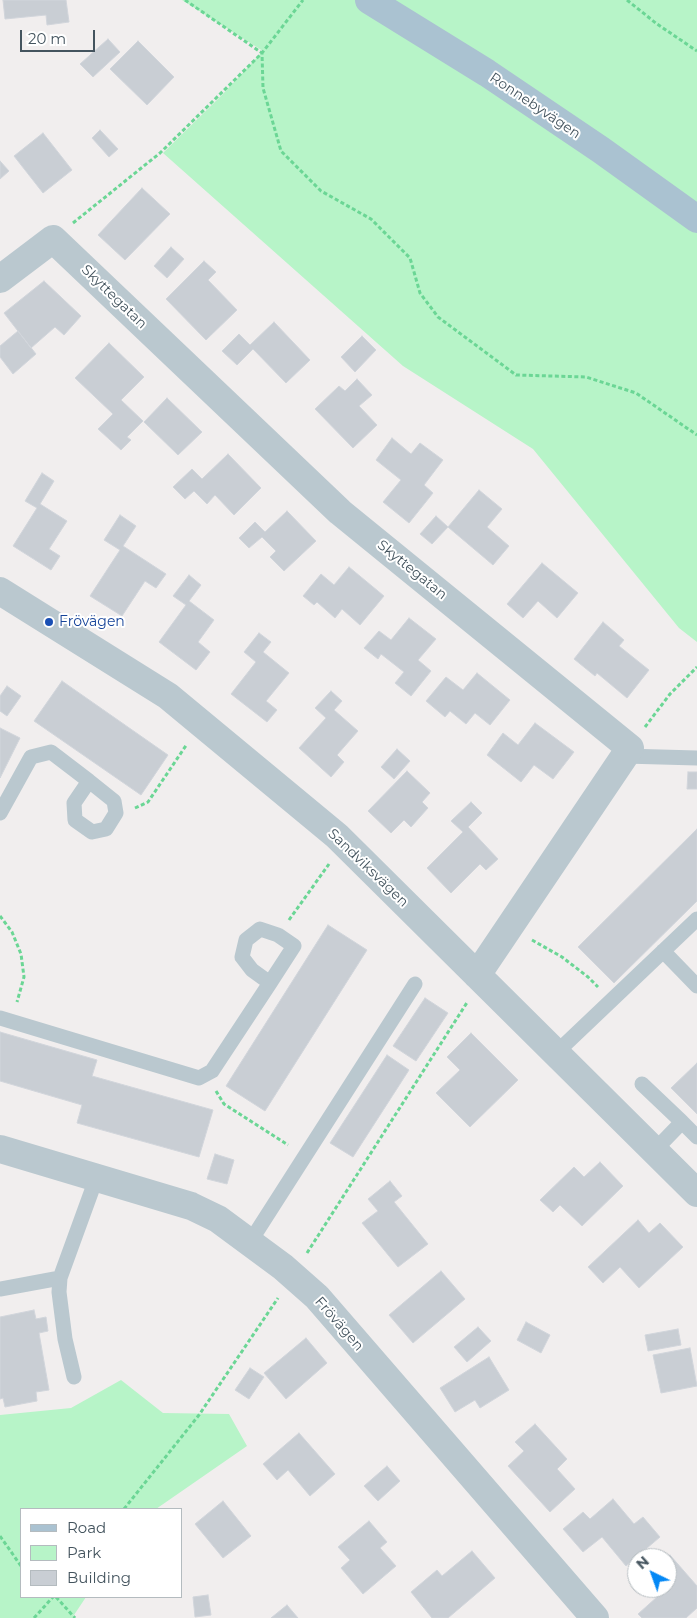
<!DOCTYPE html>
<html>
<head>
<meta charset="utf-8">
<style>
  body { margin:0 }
  #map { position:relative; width:697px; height:1618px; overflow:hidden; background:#f1eeee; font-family:Montserrat,sans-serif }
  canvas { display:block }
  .legend { position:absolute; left:20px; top:1508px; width:162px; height:90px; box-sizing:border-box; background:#fff; border:1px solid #b4bbbf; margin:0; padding:6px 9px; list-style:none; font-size:15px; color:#44545e }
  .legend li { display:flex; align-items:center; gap:10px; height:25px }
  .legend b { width:25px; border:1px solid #b4bbbf }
  .north { position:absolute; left:627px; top:1548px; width:50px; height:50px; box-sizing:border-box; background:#fff; border:1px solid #b4bbbf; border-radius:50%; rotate:318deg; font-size:14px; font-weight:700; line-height:20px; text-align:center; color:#44545e }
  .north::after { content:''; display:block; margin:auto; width:18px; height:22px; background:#0488f5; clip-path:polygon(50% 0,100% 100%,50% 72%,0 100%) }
  .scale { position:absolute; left:20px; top:30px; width:75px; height:22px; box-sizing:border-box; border:2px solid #44545e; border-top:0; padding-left:6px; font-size:15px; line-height:18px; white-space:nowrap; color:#44545e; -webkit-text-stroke:4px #fff; paint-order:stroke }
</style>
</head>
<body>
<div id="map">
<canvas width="697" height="1618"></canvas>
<ul class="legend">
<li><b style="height:6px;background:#aac2d1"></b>Road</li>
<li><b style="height:14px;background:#b7f4c8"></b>Park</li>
<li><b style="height:14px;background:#c9ced4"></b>Building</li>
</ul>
<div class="north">N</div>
<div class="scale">20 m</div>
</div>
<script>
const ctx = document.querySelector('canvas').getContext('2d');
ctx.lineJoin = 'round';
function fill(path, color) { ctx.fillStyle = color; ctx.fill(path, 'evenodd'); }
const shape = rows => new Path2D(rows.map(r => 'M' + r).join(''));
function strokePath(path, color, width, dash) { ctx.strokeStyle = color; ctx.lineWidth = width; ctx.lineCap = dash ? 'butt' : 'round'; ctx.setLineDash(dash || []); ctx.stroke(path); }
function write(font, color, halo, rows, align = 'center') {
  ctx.font = font + ' Montserrat,sans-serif'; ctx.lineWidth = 4; ctx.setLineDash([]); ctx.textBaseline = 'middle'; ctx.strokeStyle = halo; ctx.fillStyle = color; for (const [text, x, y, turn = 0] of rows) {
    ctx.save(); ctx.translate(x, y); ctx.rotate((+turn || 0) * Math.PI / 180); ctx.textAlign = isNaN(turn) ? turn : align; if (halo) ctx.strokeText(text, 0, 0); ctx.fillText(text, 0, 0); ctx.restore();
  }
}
fill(shape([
  [182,0,697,0,697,642,679,628,533,449,403,366,163,153,222,95,263,51],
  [121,1380,163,1413,229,1414,247,1446,156,1509,21,1509,21,1597,86,1597,72,1618,0,1618,0,1415,71,1408]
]), '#b7f4c8');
const building = shape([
  [3,0,66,0,69,22,47,25,46,15,5,19,3,0],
  [108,39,120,52,93,77,80,64,108,39],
  [138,41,174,77,147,105,110,69,138,41],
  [100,130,118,149,109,157,92,138,100,130],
  [43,133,72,170,43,193,14,156,43,133],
  [0,161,9,171,0,179,0,161],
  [142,188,170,214,125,260,98,235,142,188],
  [171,247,184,259,167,278,154,266,171,247],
  [204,261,216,272,208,280,237,310,206,340,166,299,204,261],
  [44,281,81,316,64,335,55,327,31,348,4,313,44,281],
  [274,322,310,360,286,383,253,349,237,365,222,351,239,334,250,345,274,322],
  [18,331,36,354,13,374,0,357,0,346,18,331],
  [362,336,376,350,355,372,341,357,362,336],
  [109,343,144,377,121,400,143,421,127,437,131,440,121,450,98,429,113,414,75,378,109,343],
  [357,379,372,395,359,406,377,425,353,448,315,409,339,386,345,391,357,379],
  [167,398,202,432,178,455,144,422,167,398],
  [392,438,411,454,420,443,443,460,424,485,433,493,409,523,383,502,401,480,376,460,392,438],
  [228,454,261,488,234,515,215,495,207,504,194,491,185,499,173,487,192,469,202,479,228,454],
  [42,473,54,481,40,504,67,521,49,549,60,556,51,570,13,546,37,508,25,501,42,473],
  [479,490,502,509,487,527,509,546,493,565,448,527,479,490],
  [287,511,316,541,284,571,270,557,276,551,262,537,249,548,239,538,255,522,265,532,287,511],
  [120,515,136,526,123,546,166,574,156,588,145,581,122,616,90,596,120,550,104,540,120,515],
  [436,516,448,527,432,544,420,534,436,516],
  [542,563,578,593,557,618,538,601,523,618,507,604,542,563],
  [349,567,384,596,360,625,342,609,335,618,317,602,314,605,303,596,321,574,334,585,349,567],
  [189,575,201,585,189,601,214,620,198,642,210,652,196,670,159,642,186,605,173,596,189,575],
  [409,618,436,639,418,660,431,671,411,696,395,683,404,672,381,654,378,659,364,648,379,631,391,640,409,618],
  [603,622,624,640,619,646,649,670,627,698,597,673,595,676,574,659,603,622],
  [259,633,271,642,263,652,289,673,266,701,277,710,267,722,231,694,256,662,244,652,259,633],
  [477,673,510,700,490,725,475,713,466,724,450,711,445,717,426,701,446,677,463,690,477,673],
  [62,681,168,755,141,795,34,721,62,681],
  [7,686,21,696,7,716,0,711,0,696,7,686],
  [331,691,342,701,334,710,358,731,337,755,344,762,331,777,299,748,326,718,315,708,331,691],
  [535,723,574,752,553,779,534,765,521,782,487,755,503,733,518,745,535,723],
  [0,728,20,738,0,778,0,728],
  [397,749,410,761,394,779,381,767,397,749],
  [407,771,430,793,422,802,428,808,411,827,404,820,391,833,368,811,407,771],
  [688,772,697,772,697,789,687,789,688,772],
  [471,802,482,813,468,827,498,859,486,870,480,864,451,893,427,868,463,832,451,821,471,802],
  [697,829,697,901,614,983,578,947,697,829],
  [328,925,367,950,265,1111,226,1086,328,925],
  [425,998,448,1013,416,1061,393,1046,425,998],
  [0,1032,97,1060,92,1076,213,1110,199,1157,77,1123,82,1105,0,1081,0,1032],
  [471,1033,518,1080,470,1127,436,1093,460,1070,447,1057,471,1033],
  [387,1055,409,1070,353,1157,330,1143,387,1055],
  [697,1063,697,1114,671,1088,697,1063],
  [215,1154,234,1160,227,1184,207,1179,215,1154],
  [600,1162,623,1186,582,1226,560,1205,553,1212,540,1200,574,1167,584,1177,600,1162],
  [390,1181,402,1196,394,1202,428,1244,398,1267,362,1223,378,1211,368,1199,390,1181],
  [638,1220,649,1233,660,1223,683,1247,639,1288,620,1267,603,1283,588,1267,638,1220],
  [441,1271,465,1299,413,1343,389,1315,441,1271],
  [34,1310,36,1319,46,1317,48,1331,39,1333,49,1390,36,1392,37,1401,5,1407,3,1398,0,1399,0,1317,34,1310],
  [526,1322,550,1335,541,1353,517,1340,526,1322],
  [478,1327,491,1341,467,1362,454,1347,478,1327],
  [678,1329,681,1345,648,1351,645,1335,678,1329],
  [306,1338,327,1363,286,1399,264,1373,306,1338],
  [690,1348,697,1386,661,1393,653,1355,690,1348],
  [489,1357,509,1390,480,1408,475,1400,455,1412,440,1388,489,1357],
  [250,1368,264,1377,249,1399,235,1390,250,1368],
  [535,1424,567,1459,557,1469,575,1489,550,1512,508,1466,524,1451,515,1442,535,1424],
  [299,1433,335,1474,310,1496,288,1470,277,1480,263,1464,299,1433],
  [387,1466,400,1481,378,1501,364,1486,387,1466],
  [613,1499,634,1524,643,1517,660,1537,626,1566,602,1537,583,1552,563,1529,583,1512,590,1519,613,1499],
  [223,1501,251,1536,223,1558,195,1524,223,1501],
  [369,1521,387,1542,380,1548,396,1566,363,1594,341,1568,350,1560,338,1547,369,1521],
  [472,1551,495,1578,448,1618,432,1618,411,1592,437,1570,442,1576,472,1551],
  [670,1555,697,1586,697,1608,686,1618,642,1618,638,1614,667,1588,667,1558,670,1555],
  [208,1595,211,1615,195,1617,193,1597,208,1595],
  [287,1605,298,1618,271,1618,287,1605]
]);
fill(building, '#c9ced4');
strokePath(building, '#d1d5db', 1);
strokePath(shape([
  [185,0,262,53,263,88,281,151,321,191,371,219,410,258,420,293,438,317,516,375,586,377,636,393,697,435],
  [627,0,657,24,697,51],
  [73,223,160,153,262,53,303,0],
  [645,727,670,694,697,667],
  [135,808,148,802,187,744],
  [0,916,12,932,21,954,24,977,17,1002],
  [289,920,329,864],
  [532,940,562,957,588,977,598,987],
  [216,1091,224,1104,288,1145],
  [307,1253,468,1001],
  [124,1509,199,1415,278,1298],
  [0,1536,21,1566],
  [56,1597,75,1618],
  [34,1618,53,1597]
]), '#6bd695', 3, [4, 2.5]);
strokePath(shape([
  [624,756,697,758],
  [0,813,31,757,51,752,89,781,114,801,116,813,106,829,92,832,75,820,74,803,89,781],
  [663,951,697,986],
  [0,1018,199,1078,212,1071,270,983,294,946,278,935,260,929,246,940,242,957,252,970,270,983],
  [556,1053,697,919],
  [642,1084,682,1122,654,1151],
  [682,1122,697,1137],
  [250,1242,415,984],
  [0,1289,60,1278],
  [74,1377,65,1339,59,1292,60,1278,96,1179]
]), '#bac8cf', 15);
strokePath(shape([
  [0,279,53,239,340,512,630,748,477,975],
  [0,591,168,696,337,836,697,1193],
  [0,1149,191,1206,218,1219,283,1267,317,1297,595,1618]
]), '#bac8cf', 28);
strokePath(shape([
  [369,0,487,73,601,150,697,219]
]), '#aac2d1', 28);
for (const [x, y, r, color] of [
  [49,622,5,"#1a4fb4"]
]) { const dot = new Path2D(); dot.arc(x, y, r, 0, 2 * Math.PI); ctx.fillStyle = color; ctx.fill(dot); strokePath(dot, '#fff', 2); }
write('14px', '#44545e', '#fff', [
  ["Ronnebyvägen",535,106,34],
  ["Skyttegatan",114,297,44],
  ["Skyttegatan",412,570,39],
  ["Sandviksvägen",368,868,44],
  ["Frövägen",339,1324,49]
]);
write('14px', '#164399', '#fff', [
  ["Frövägen",59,622]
], 'left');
</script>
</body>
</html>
